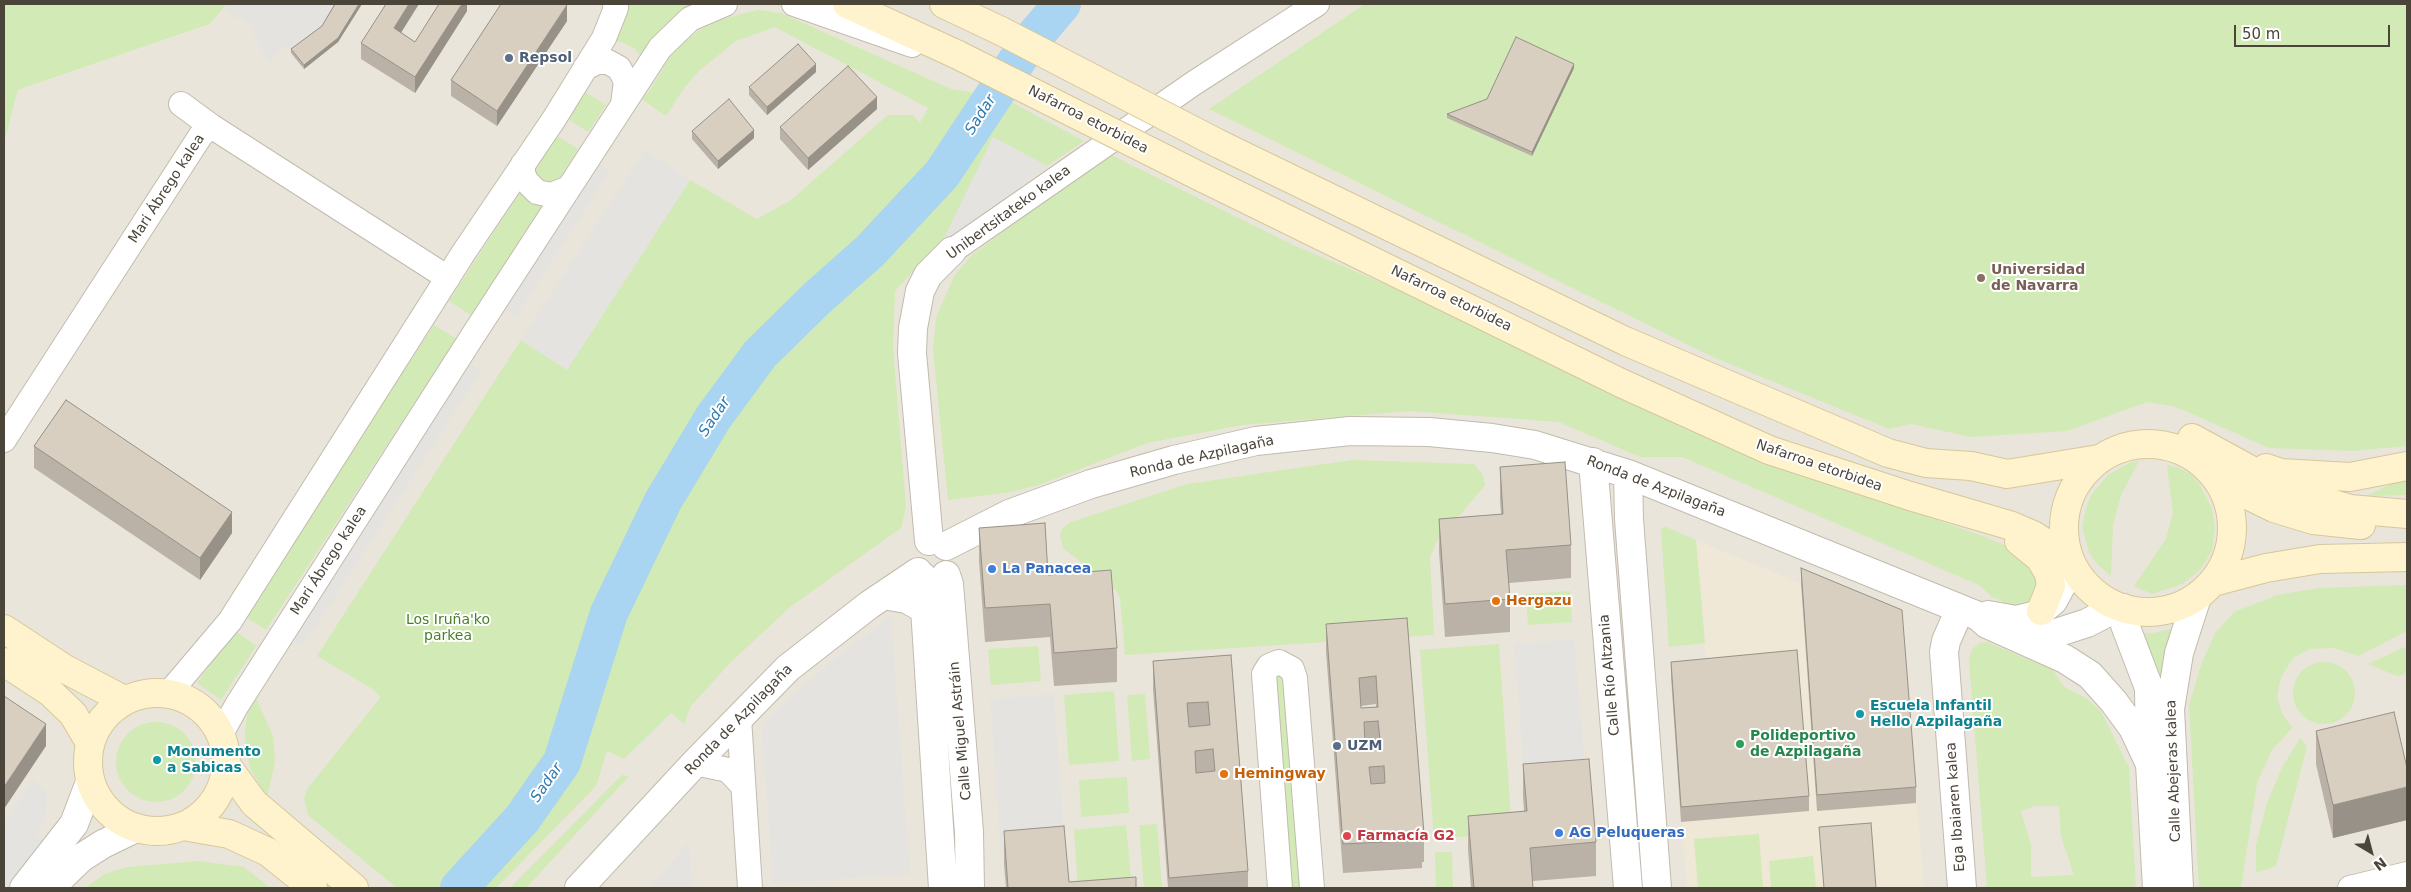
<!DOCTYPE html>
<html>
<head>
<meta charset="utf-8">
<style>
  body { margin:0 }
  #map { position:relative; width:2411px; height:892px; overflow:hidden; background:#f6f3ec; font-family:"DejaVu Sans",sans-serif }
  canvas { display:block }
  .frame { position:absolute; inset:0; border:5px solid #4b4439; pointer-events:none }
  .north { position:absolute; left:2346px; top:827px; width:50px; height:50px; -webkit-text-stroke:4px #fff; paint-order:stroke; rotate:143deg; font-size:14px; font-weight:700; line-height:20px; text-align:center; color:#4b4439 }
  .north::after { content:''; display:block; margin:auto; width:18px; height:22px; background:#4b4439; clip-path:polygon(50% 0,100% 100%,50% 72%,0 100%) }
  .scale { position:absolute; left:2234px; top:25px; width:156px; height:22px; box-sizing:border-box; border:2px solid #4b4439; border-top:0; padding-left:6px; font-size:15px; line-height:18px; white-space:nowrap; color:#4b4439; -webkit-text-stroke:4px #fff; paint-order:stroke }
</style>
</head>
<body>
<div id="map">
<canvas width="2411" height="892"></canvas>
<div class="frame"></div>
<div class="north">N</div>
<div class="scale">50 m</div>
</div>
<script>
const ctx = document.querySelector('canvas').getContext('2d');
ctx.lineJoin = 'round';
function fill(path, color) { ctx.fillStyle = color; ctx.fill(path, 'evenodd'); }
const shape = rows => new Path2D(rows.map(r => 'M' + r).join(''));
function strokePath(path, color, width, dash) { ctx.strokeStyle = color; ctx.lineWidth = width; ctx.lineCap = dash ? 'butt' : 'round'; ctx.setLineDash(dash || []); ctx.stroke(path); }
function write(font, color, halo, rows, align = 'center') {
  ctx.font = font + ' "DejaVu Sans",sans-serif'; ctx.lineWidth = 4; ctx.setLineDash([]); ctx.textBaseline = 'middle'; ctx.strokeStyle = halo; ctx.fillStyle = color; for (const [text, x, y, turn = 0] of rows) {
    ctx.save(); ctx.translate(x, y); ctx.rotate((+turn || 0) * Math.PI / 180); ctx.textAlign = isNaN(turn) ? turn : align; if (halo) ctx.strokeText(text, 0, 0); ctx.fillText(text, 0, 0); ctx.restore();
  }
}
fill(shape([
  [227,4,2407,4,2407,888,4,888,4,145,18,90,210,24]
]), '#eae5da');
fill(shape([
  [1696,540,1902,626,1924,888,1687,888,1671,677,1707,675]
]), '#efe8d6');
fill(shape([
  [4,4,227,4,210,24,18,90,4,145],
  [627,4,693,4,682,12,645,62,635,49,622,42,610,40],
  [1365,4,2407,4,2407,446,2353,451,2269,448,2176,407,2147,402,2067,431,1971,437,1911,424,1889,429,1713,357,1209,109],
  [758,10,781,13,951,89,1002,97,1084,141,1047,166,993,137,976,176,944,238,895,291,893,347,906,507,901,528,790,607,729,664,691,706,684,724,671,713,624,759,607,751,596,786,496,888,397,888,308,815,304,798,308,788,381,697,371,688,317,656,521,340,567,370,690,180,757,219,791,200,888,115,913,115,920,123,928,108,775,27,736,41,700,70,684,88,666,116,640,98,648,93,670,57,683,43,698,31,717,20],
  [584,91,606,105,588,132,567,118],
  [555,135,578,149,558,181,549,185,540,183,536,177,535,168],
  [1107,153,1293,245,1484,326,1740,452,1983,536,2009,547,2043,579,2030,607,2001,610,2003,601,1992,597,1979,585,1682,457,1640,457,1559,422,1410,411,1242,425,1147,443,1039,485,1011,492,948,500,933,350,936,318,954,276,971,256],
  [520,192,543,207,472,316,449,301],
  [434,325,456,339,266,630,244,616],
  [1352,460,1474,464,1483,475,1485,485,1461,514,1445,524,1430,557,1434,635,1125,655,1120,598,1116,590,1063,548,1060,536,1062,529,1071,522,1187,484],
  [2139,461,2121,495,2113,525,2111,576,2096,563,2089,552,2082,527,2086,508,2092,494,2108,475,2131,462],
  [2167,465,2177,467,2190,474,2200,485,2212,509,2215,528,2212,551,2200,570,2182,584,2152,594,2134,586,2166,539,2173,512],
  [2407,479,2407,495,2366,496,2393,483],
  [1663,527,1666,527,1696,540,1705,643,1669,647,1661,531],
  [2407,585,2407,631,2358,656,2334,648,2310,649,2293,658,2281,677,2277,697,2282,713,2292,728,2272,750,2257,783,2241,888,2199,888,2189,705,2202,662,2216,632,2234,612,2277,595,2319,588],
  [1570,591,1572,622,1528,625,1526,594],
  [2171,629,2163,674,2155,674,2137,633,2153,633],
  [235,631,256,646,221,700,197,683],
  [1987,642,2053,670,2064,687,2086,698,2102,713,2129,768,2136,888,1987,888,1969,660,1972,649,1980,643],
  [2035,806,2059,806,2061,836,2074,875,2031,877,2031,845,2021,811],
  [1499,644,1512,833,1434,839,1420,650],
  [1038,646,1041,681,991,685,988,649],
  [2407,646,2407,673,2397,676,2368,664],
  '2293 693a31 31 0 1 1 62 0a31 31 0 1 1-62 0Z',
  [1274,672,1282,678,1303,888,1288,888],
  [1114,691,1119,761,1069,765,1064,695],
  [1145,694,1150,759,1132,761,1127,695],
  [255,696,273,736,275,762,267,797,251,770,246,752,245,734,247,717],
  '116 762a40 40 0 1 1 80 0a40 40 0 1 1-80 0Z',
  [2300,738,2307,746,2276,866,2256,873,2256,845,2267,803,2282,768],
  [622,775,629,776,526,888,510,888],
  [1127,777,1129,813,1081,817,1079,780],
  [1157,824,1162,888,1144,888,1139,825],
  [1126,825,1132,888,1078,888,1074,830],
  [1759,834,1763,888,1698,888,1694,839],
  [1435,852,1452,852,1453,888,1436,888],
  [1813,856,1816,888,1771,888,1769,861],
  [199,861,244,867,270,888,85,888,105,874,127,867]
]), '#d2eab5');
fill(shape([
  [227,4,338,4,322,30,298,48,281,48,271,61,266,59,248,24,224,10],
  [993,137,1047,166,947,242,944,238],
  [645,150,690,180,567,370,521,340],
  [598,163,610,171,516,316,504,308],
  [468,362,481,371,303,646,289,638],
  [891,617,910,874,773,884,762,732,768,719,838,656],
  [1574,639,1586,778,1525,783,1514,644],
  [1054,694,1065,849,1001,854,990,699],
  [33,780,47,794,45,821,36,834,48,842,7,888,4,888,4,824],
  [689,842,692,888,649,888]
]), '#e5e3e0');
strokePath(shape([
  [459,888,522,819,562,762,609,613,663,501,713,418,760,354,816,299,870,251,942,174,1028,44,1062,4]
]), '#a9d4f2', 38);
const minor = shape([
  [794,4,912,45],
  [585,68,597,62,608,62,619,68,626,81,623,104],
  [181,104,211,126],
  [523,164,523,174,527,182,537,192,551,195,569,188],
  [952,251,1194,83,1317,4],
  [4,440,201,135,211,126,448,278],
  [883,597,906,601,924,611],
  [169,693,230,621,464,252,554,119,604,38,616,8,615,4],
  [739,718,750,888],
  [221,734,237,705,472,337,660,48,690,19,725,4],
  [695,763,728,770,742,785],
  [1280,888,1264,674,1269,666,1279,662,1292,669,1295,678,1312,888],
  [2350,888,2407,874]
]);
const tertiary = shape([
  [1593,462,1628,888],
  [1628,474,1629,519,1657,888],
  [929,541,912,353,913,328,920,291,928,275,952,251],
  [946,546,1009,514,1091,484,1174,460,1256,441,1350,431,1429,432,1492,438,1535,445,1628,474,1978,616,1987,624,2065,659,2090,675,2114,702,2133,728,2150,764],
  [946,575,949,584,969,832,970,888],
  [923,577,943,888],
  [2123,608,2125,625,2149,688,2150,764,2157,888],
  [1960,609,1946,641,1944,652,1962,888],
  [1988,615,2016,620,2036,615,2053,601,2072,566],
  [2025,640,2056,633,2087,623,2118,607],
  [24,888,74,824,90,782],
  [50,888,81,858,103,844,136,828],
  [579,888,695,763,788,668,869,605,918,572],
  [2179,888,2170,709,2179,653,2197,597]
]);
const secondary = shape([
  [847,4,958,55],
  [944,4,1001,31],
  [1217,143,1625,341,1888,453,1926,463,1971,466,2007,474,2099,459],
  [1203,178,1621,383,1769,450,1910,496,2012,526,2033,535,2069,558],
  [2192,438,2289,491,2350,509,2407,514],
  '2064 528a84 84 0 1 1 168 0a84 84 0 1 1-168 0Z',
  [2266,468,2281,473,2350,477,2407,466],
  [2219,481,2274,508,2313,520,2361,525],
  [2019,541,2040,558,2049,574,2051,586,2041,611],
  [2213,582,2266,568,2320,559,2407,557],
  [4,629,65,669,124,700],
  [4,662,50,692,73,714,90,743],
  '88 762a69 69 0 1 1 138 0a69 69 0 1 1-138 0Z',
  [227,766,254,803,354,888],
  [183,826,229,834,268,852,313,888]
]);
strokePath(minor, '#c2bbae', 26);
strokePath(tertiary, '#c2bbae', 30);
strokePath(secondary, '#d6c79b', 30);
strokePath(minor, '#fff', 24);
strokePath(tertiary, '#fff', 28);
strokePath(secondary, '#fff3cd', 28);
const secondaryBridge = shape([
  [1001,31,1217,143],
  [958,55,1203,178]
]);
strokePath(secondaryBridge, '#d6c79b', 30, []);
strokePath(secondaryBridge, '#fff3cd', 28);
fill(shape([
  [335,4,362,4,338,42,304,69,291,53,291,49,322,26],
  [467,4,467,11,415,93,361,59,361,43,401,32,415,42],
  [567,21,497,126,451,96,451,80],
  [1574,68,1532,156,1447,118,1447,114],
  [816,72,767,115,749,95,749,87],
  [877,109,808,170,780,139,780,127],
  [692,131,754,138,718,169,692,139],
  [34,446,232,533,200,580,34,468],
  [1500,467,1571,545,1571,578,1509,583,1510,599,1510,632,1445,637,1439,552,1439,519,1501,514,1500,500],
  [979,528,1048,575,1117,648,1117,682,1054,686,1050,637,985,642,979,561],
  [1801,568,1916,787,1916,803,1817,811,1801,583],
  [1407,618,1424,834,1424,862,1422,862,1422,868,1343,873,1326,652,1326,624],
  [1376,704,1376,707,1361,708,1361,706],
  [1231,655,1248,871,1248,888,1168,888,1153,689,1153,661],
  [1671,662,1809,796,1809,811,1681,822,1671,677],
  [2316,731,2407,768,2407,820,2333,838,2316,764],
  [1523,764,1596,842,1596,876,1533,881,1533,888,1471,888,1468,850,1468,816,1524,811,1523,797],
  [1004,831,1069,882,1136,888,1006,888,1004,864]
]), '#bab2a6');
fill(shape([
  [359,4,362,4,338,42,304,69,304,65],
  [409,4,419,4,394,44,394,28],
  [462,4,467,4,467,11,415,93,415,77],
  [567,5,567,21,497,126,497,111],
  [816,64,816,72,767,115,767,107],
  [1574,64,1574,68,1532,156,1532,152],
  [877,97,877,109,808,170,808,158],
  [754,130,754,138,718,169,718,161],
  [232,512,232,533,200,580,200,558],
  [46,724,46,746,4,809,4,787],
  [2407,787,2407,820,2333,838,2333,805]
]), '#979187');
const building = shape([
  [335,4,359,4,338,38,304,65,291,49,322,26,335,4],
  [386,4,409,4,394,28,415,42,439,4,462,4,415,77,361,43,386,4],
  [501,4,565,4,567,5,497,111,451,80,501,4],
  [1516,37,1574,64,1532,152,1447,114,1487,99,1516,37],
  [798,44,816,64,767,107,749,87,798,44],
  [848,66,877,97,808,158,780,127,848,66],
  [729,99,754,130,718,161,692,131,729,99],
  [66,400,232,512,200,558,34,446,66,400],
  [1565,462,1571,545,1506,550,1510,599,1445,604,1439,519,1503,514,1500,467,1565,462],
  [1045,523,1048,575,1111,570,1117,648,1054,653,1050,604,985,608,979,528,1045,523],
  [1801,568,1902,610,1916,787,1817,795,1801,568],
  [1407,618,1424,834,1420,834,1422,840,1343,844,1326,624,1407,618],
  [1376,676,1378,707,1361,708,1359,678,1376,676],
  [1378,721,1380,740,1365,742,1364,722,1378,721],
  [1384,766,1385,783,1371,784,1369,767,1384,766],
  [1797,650,1809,796,1681,807,1671,662,1797,650],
  [1231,655,1248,871,1169,878,1153,661,1231,655],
  [1208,702,1210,725,1189,727,1187,703,1208,702],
  [1213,749,1215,771,1196,773,1195,751,1213,749],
  [4,696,46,724,4,787,4,696],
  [2394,712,2407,768,2407,787,2333,805,2316,731,2394,712],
  [1589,759,1596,842,1530,848,1533,888,1474,888,1468,816,1527,811,1523,764,1589,759],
  [1871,823,1876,888,1824,888,1819,827,1871,823],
  [1064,826,1069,882,1136,877,1136,888,1008,888,1004,831,1064,826]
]);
fill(building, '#d8cfc1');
strokePath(building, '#979187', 1);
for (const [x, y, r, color] of [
  [509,58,5,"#5c6f8a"],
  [1981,278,5,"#8d6e63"],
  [992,569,5,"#3f7fe0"],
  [1496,601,5,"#e8710a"],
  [1860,714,5,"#0f9aa8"],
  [1740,744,5,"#2e9e5b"],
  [1337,746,5,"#5c6f8a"],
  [157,760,5,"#0f9aa8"],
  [1224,774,5,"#e8710a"],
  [1559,833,5,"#3f7fe0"],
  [1347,836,5,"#e0444e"]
]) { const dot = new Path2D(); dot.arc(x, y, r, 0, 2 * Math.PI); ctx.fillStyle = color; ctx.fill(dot); strokePath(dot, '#fff', 2); }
write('bold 14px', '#4e5e75', '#fff', [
  ["Repsol",519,58],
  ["UZM",1347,746]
], 'left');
write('14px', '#4b4439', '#fff', [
  ["Nafarroa etorbidea",1088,120,27],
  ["Mari Ábrego kalea",167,189,-57],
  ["Unibertsitateko kalea",1009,213,-36],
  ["Nafarroa etorbidea",1451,299,26],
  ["Ronda de Azpilagaña",1202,457,-13],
  ["Nafarroa etorbidea",1819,466,19],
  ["Ronda de Azpilagaña",1656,487,21],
  ["Mari Ábrego kalea",329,561,-57],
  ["Calle Río Altzania",1610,675,-95],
  ["Ronda de Azpilagaña",739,720,-46],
  ["Calle Miguel Astráin",961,731,-95],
  ["Calle Abejeras kalea",2174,771,-92],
  ["Ega Ibaiaren kalea",1956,807,-94]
]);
write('bold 14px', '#785e54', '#fff', [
  ["Universidad",1991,270],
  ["de Navarra",1991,286]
], 'left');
write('bold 14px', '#366cbe', '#fff', [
  ["La Panacea",1002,569],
  ["AG Peluqueras",1569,833]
], 'left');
write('bold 14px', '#c56008', '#fff', [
  ["Hergazu",1506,601],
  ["Hemingway",1234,774]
], 'left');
write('14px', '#4a7f2a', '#fff', [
  ["Los Iruña'ko",448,620],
  ["parkea",448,636]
]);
write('bold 14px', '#0d838f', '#fff', [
  ["Escuela Infantil",1870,706],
  ["Hello Azpilagaña",1870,722],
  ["Monumento",167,752],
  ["a Sabicas",167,768]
], 'left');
write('bold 14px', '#27864d', '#fff', [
  ["Polideportivo",1750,736],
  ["de Azpilagaña",1750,752]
], 'left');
write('bold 14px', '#be3a42', '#fff', [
  ["Farmacía G2",1357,836]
], 'left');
write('italic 15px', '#2e7ab2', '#fff', [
  ["Sadar",981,115,-57],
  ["Sadar",715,417,-56],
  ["Sadar",547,783,-55]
]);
</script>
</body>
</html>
